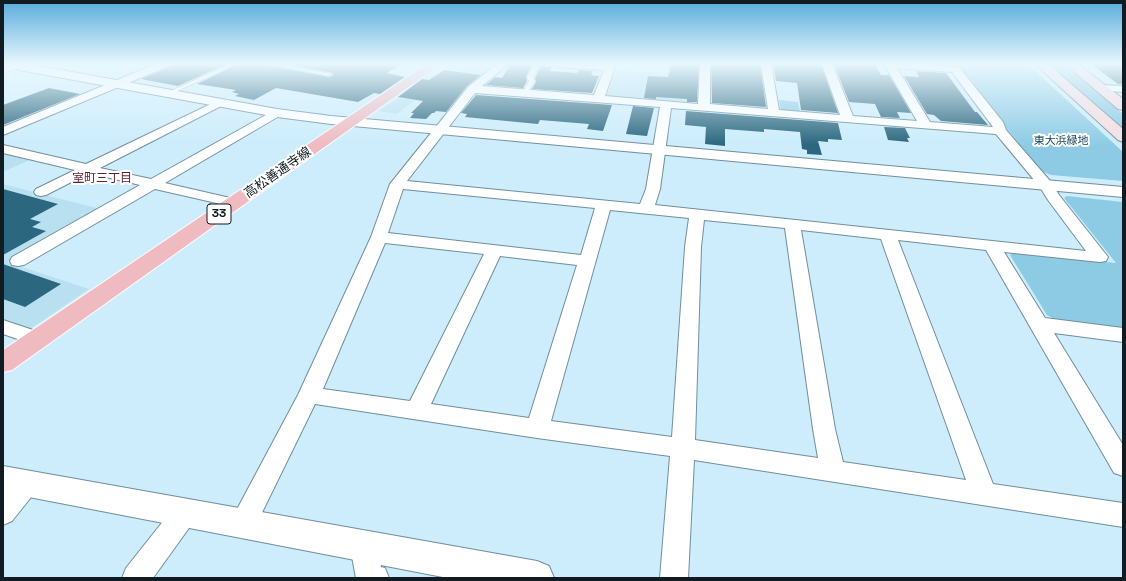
<!DOCTYPE html>
<html>
<head>
<meta charset="utf-8">
<style>
  body { margin:0 }
  #map { position:relative; width:1126px; height:581px; overflow:hidden; background:#cdedfc; font-family:"Space Grotesk",sans-serif }
  canvas { display:block }
  .frame { position:absolute; inset:0; border:4px solid #101c21; pointer-events:none }
</style>
</head>
<body>
<div id="map">
<canvas width="1126" height="581"></canvas>
<div class="frame"></div>
</div>
<script>
const ctx = document.querySelector('canvas').getContext('2d');
ctx.lineJoin = 'round';
function fill(path, color) { ctx.fillStyle = color; ctx.fill(path, 'evenodd'); }
const shape = rows => new Path2D(rows.map(r => 'M' + r).join(''));
function strokePath(path, color, width, dash) { ctx.strokeStyle = color; ctx.lineWidth = width; ctx.lineCap = dash ? 'butt' : 'round'; ctx.setLineDash(dash || []); ctx.stroke(path); }
function write(font, color, halo, rows, align = 'center') {
  ctx.font = font + ' "Space Grotesk","Noto Sans JP",sans-serif'; ctx.lineWidth = 4; ctx.setLineDash([]); ctx.textBaseline = 'middle'; ctx.strokeStyle = halo; ctx.fillStyle = color; for (const [text, x, y, turn = 0] of rows) {
    ctx.save(); ctx.translate(x, y); ctx.rotate((+turn || 0) * Math.PI / 180); ctx.textAlign = isNaN(turn) ? turn : align; if (halo) ctx.strokeText(text, 0, 0); ctx.fillText(text, 0, 0); ctx.restore();
  }
}
fill(shape([
  [470,64,495,64,482,74,460,71],
  [616,70,699,76,697,102,610,97,607,95],
  [399,98,415,100,397,114,379,111,392,102,395,103,393,102],
  [7,153,32,159,3,172,3,154],
  [3,184,100,209,7,262,89,289,27,331,3,323]
]), '#b8e0f1');
fill(shape([
  [896,64,1028,64,1123,152,1123,181,1051,175,1043,172,956,68],
  [1046,64,1063,64,1123,114,1123,131],
  [779,100,798,102,800,112,781,110],
  [1067,196,1123,202,1123,328,1056,320,1047,315,1010,255,1013,253,1116,263,1064,198]
]), '#8dcbe5');
fill(shape([
  [171,64,227,64,178,86,141,79,170,67],
  [238,64,266,64,267,65,329,77,333,75,333,73,286,64,402,64,387,73,405,77,380,94,374,93,358,102,276,88,254,100,235,96,239,94,232,92,236,90,197,84],
  [511,64,532,65,526,77,527,81,523,88,486,85,495,77,502,78],
  [671,64,699,64,697,102,687,102,687,99,656,97,656,99,644,98,648,76,668,77],
  [711,64,760,64,766,107,712,103],
  [773,64,821,64,838,113,801,110,797,83,776,81],
  [834,64,875,64,881,75,889,75,911,113,897,112,900,118,881,117,875,104,849,102],
  [1091,64,1123,64,1123,84,1118,84],
  [541,66,552,66,550,71,577,73,579,70,593,71,591,75,599,76,592,93,532,89,536,82,535,78],
  [444,70,481,75,467,86,446,112,436,111,434,113,432,113,426,119,410,118,414,113,411,113,423,101,398,97,422,79,429,80],
  [916,71,946,73,975,112,977,112,988,125,941,121,934,115,927,114,904,76,919,77],
  [49,88,80,94,3,125,3,105],
  [476,95,612,105,603,131,587,129,589,124,540,120,538,124,465,117,467,114,461,113],
  [633,106,654,108,647,136,626,134],
  [686,111,838,123,842,140,828,139,828,142,818,141,822,155,807,154,807,150,802,149,800,132,764,129,764,132,725,129,725,146,705,144,706,127,685,125],
  [884,127,905,128,910,138,907,138,909,142,888,140],
  [3,189,58,204,30,219,41,222,32,227,46,231,3,255],
  [3,264,61,284,25,307,3,299]
]), '#2b677e');
const service = shape([
  [18,64,20,65,20,67,3,73,3,69,18,64],
  [230,64,237,64,171,94,166,93,230,64],
  [267,64,278,64,332,74,329,76,267,64],
  [534,64,540,64,533,78,535,81,527,94,523,94,522,93,529,81,527,78,534,64]
]);
const minor = shape([
  [156,64,170,64,169,66,3,135,3,127,156,64],
  [497,64,508,64,482,86,594,95,604,70,559,67,554,64,616,64,605,96,698,104,700,64,710,64,710,104,768,109,761,64,771,64,779,110,840,115,822,64,832,64,853,116,917,121,884,64,922,64,959,67,1003,122,1006,130,1051,182,1059,195,1108,257,1106,261,1100,262,1004,252,1045,318,1123,328,1123,342,1054,333,1123,445,1123,476,1114,473,986,250,898,240,993,484,1123,503,1123,527,694,460,688,578,660,578,670,456,537,438,315,404,252,533,243,536,234,533,230,524,234,515,298,395,371,237,390,184,468,87,497,64],
  [897,68,952,72,993,127,930,122,897,68],
  [475,93,660,107,646,189,640,204,407,181,475,93],
  [671,108,996,134,1040,187,1048,200,1086,251,655,205,660,189,671,108],
  [403,189,595,208,581,255,388,233,403,189],
  [610,210,689,218,685,247,672,437,551,421,610,210],
  [704,220,785,228,813,429,818,458,695,440,701,247,704,220],
  [801,230,881,239,966,480,843,462,835,429,801,230],
  [385,243,484,254,410,401,323,389,385,243],
  [500,256,577,265,529,418,431,404,500,256],
  [1101,85,1123,86,1123,92,1097,90,1096,88,1101,85],
  [219,100,223,101,225,103,223,105,100,168,151,179,273,111,281,111,283,113,281,115,165,183,239,200,241,203,239,206,234,207,155,189,24,265,18,266,12,265,10,261,12,257,140,185,89,173,46,195,41,196,36,195,34,192,36,189,75,170,3,153,3,145,86,164,219,100],
  [3,320,45,334,48,339,45,344,38,346,3,334,3,320],
  [27,472,36,475,39,483,36,491,12,521,3,525,3,492,18,475,27,472],
  [185,501,194,505,198,513,194,521,153,578,122,578,126,568,176,505,185,501],
  [364,533,374,537,378,546,381,567,385,568,389,578,356,578,350,546,354,537,364,533]
]);
const tertiary = shape([
  [3,64,28,64,277,109,331,116,1123,187,1123,197,331,124,277,117,8,68,4,67,3,64],
  [3,466,537,561,549,566,554,578,448,578,3,492,3,466]
]);
const secondary = shape([
  [1035,64,1048,64,1123,129,1123,142,1118,140,1035,64],
  [1065,64,1078,64,1123,99,1123,110,1118,109,1065,64]
]);
const primary = shape([
  [427,64,441,64,12,370,3,372,3,350,427,64]
]);
strokePath(service, '#708e9b', 1);
strokePath(minor, '#708e9b', 2);
strokePath(tertiary, '#708e9b', 2);
strokePath(secondary, '#708e9b', 2);
strokePath(primary, '#fff', 2);
fill(service, '#fff');
fill(minor, '#fff');
fill(tertiary, '#fff');
fill(secondary, '#f7dde0');
fill(primary, '#efbbc1');
const sky = ctx.createLinearGradient(0, 0, 0, 145);
sky.addColorStop(0, '#56abdb');
sky.addColorStop(0.44, '#e8f7fe');
sky.addColorStop(1, '#e8f7fe00');
ctx.fillStyle = sky;
ctx.fillRect(0, 0, 1126, 145);
write('11px', '#164759', '#fff', [
  ["東大浜緑地",1061,141]
]);
write('12px', '#641f2d', '#fff', [
  ["室町三丁目",102,179]
]);
for (const [x, y, w] of [
  [219,214,24]
]) { const box = new Path2D(); box.roundRect(x - w / 2, y - 10, w, 20, 3); ctx.fillStyle = '#fff'; ctx.fill(box); strokePath(box, '#101c21', 1); }
write('bold 12px', '#101c21', null, [
  ["33",219,214]
]);
write('13px', '#101c21', '#fff', [
  ["高松善通寺線",278,173,-35]
]);
</script>
</body>
</html>
